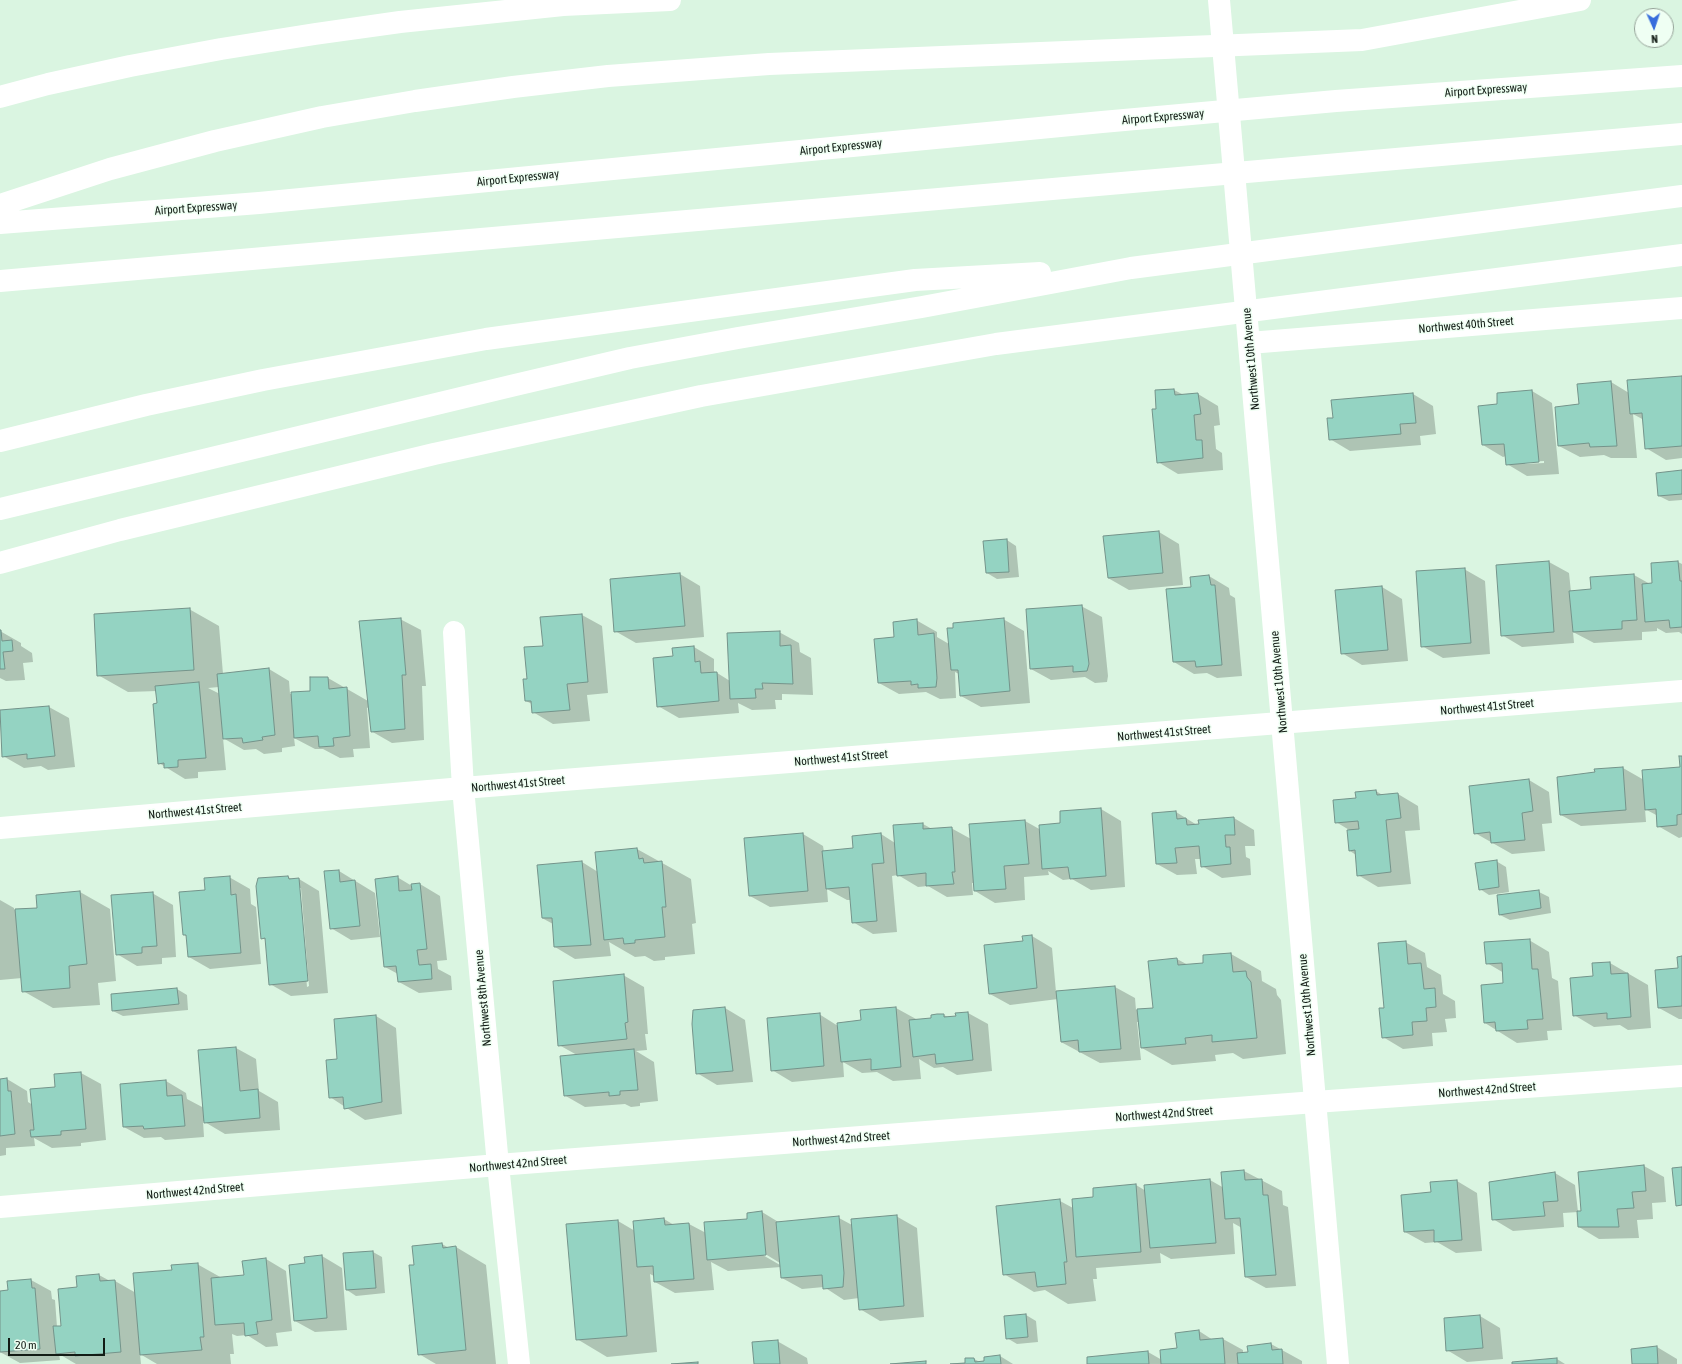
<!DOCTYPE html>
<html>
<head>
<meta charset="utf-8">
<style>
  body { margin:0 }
  #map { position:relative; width:1682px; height:1364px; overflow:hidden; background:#daf5e1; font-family:"Asap Condensed",sans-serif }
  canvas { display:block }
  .north { position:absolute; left:1634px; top:8px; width:40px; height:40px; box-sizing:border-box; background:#effff3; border:1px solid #97a49a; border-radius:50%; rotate:177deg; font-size:11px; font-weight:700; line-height:16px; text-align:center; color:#121c15 }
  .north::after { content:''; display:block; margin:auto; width:14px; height:18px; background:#366ddc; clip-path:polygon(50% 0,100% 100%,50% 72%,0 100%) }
  .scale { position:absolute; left:8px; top:1338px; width:97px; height:18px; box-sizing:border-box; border:2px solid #121c15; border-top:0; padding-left:5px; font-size:12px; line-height:14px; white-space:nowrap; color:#121c15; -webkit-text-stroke:3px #effff3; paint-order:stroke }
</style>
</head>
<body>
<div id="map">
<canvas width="1682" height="1364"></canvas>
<div class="north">N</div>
<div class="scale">20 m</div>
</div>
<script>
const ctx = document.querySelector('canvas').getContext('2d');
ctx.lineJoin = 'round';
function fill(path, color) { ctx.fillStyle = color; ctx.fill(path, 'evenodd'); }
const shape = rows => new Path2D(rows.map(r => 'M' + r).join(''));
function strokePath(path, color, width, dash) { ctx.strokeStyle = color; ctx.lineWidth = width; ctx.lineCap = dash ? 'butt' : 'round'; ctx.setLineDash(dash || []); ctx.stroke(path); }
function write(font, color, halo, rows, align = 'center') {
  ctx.font = font + ' "Asap Condensed",sans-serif'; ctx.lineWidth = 3; ctx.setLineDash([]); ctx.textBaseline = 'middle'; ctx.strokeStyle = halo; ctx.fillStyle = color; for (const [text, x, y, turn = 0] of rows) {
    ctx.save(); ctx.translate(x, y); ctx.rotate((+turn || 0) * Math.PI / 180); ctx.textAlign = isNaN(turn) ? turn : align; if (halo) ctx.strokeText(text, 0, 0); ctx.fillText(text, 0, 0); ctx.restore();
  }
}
fill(shape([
  [1682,377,1682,458,1666,460,1646,448,1644,420,1633,414,1637,458,1611,458,1604,455,1580,457,1559,446,1580,405,1611,382,1629,393],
  [1174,390,1184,395,1198,394,1218,406,1220,425,1214,426,1216,449,1222,453,1223,470,1178,474,1158,462,1157,410],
  [1532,391,1552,403,1559,474,1527,476,1507,464,1506,456,1503,457,1483,445,1498,405,1498,394],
  [1544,461,1544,463,1525,464,1525,462],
  [1413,394,1433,406,1436,434,1420,436,1421,445,1350,451,1330,439,1334,419],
  [1682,471,1682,500,1669,501,1659,496],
  [1159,532,1179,544,1183,585,1129,590,1108,578],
  [1007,540,1016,546,1019,577,997,579,987,573],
  [1549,562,1569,573,1571,592,1592,590,1634,575,1650,584,1653,584,1678,562,1682,564,1682,634,1679,632,1666,633,1657,628,1657,631,1642,632,1642,640,1594,643,1573,632,1574,643,1522,647,1502,635],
  [1464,569,1485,581,1490,654,1443,658,1422,646],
  [680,574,700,586,704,637,636,643,615,631],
  [1209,576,1229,588,1230,595,1235,598,1242,676,1217,678,1207,673,1194,674,1174,662,1192,588,1191,578],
  [1382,587,1402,599,1408,661,1362,665,1342,653],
  [1081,606,1102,617,1108,676,1107,682,1095,683,1085,677,1051,680,1031,669],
  [189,609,219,626,223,674,269,669,289,681,290,694,311,692,328,678,368,701,400,619,421,630,426,686,422,686,424,740,392,743,371,731,369,707,367,708,370,748,353,749,354,757,340,758,323,749,315,749,294,738,295,746,282,748,282,752,264,754,256,749,244,750,223,738,226,770,198,772,198,778,185,779,159,763,157,691,128,692,98,675],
  [219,687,220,694,208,688],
  [582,615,602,626,608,693,587,695,590,721,553,724,533,712,532,704,526,701,528,680,544,647],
  [1003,619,1024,631,1030,703,981,707,961,696,959,674,955,672,956,698,940,699,926,692,899,694,879,683,895,638,916,620,937,632,937,637,949,644,954,628],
  [0,631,21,643,21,646,32,653,33,662,23,663,25,680,6,681,0,678],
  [779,632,799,643,800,652,811,658,813,695,782,694,782,700,775,700,776,709,752,710,738,703,739,713,679,718,658,706,674,657,694,647,714,659,714,671,730,681],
  [49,707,69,718,75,767,48,770,41,766,24,768,3,756,0,711],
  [1682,757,1682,837,1679,838,1658,826,1658,816,1645,809,1646,822,1581,826,1561,815,1623,768,1644,780,1681,768],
  [1529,780,1549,792,1552,823,1542,824,1545,851,1512,854,1475,833],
  [1376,791,1384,796,1398,794,1418,806,1420,830,1405,831,1411,884,1378,887,1358,875,1356,855,1350,851,1351,831,1336,822,1357,798],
  [1101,809,1121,821,1125,887,1091,890,1072,879,1063,880,1048,871,1049,875,1024,877,1025,900,995,903,975,891,974,883,972,883,973,895,947,897,928,886,918,887,898,875,892,876,897,932,873,934,853,922,851,900,847,900,827,889,828,902,770,907,750,896,745,839,803,834,823,846,824,852,854,849,881,834,895,843,923,824,932,829,951,828,971,839,970,825,1025,821,1041,830,1061,824],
  [1176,812,1197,825,1234,818,1254,830,1255,846,1245,846,1246,857,1250,859,1251,875,1222,878,1202,866,1201,859,1195,859,1197,874,1177,875,1157,864,1153,814],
  [637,849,691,879,696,923,692,924,695,954,665,957,665,960,654,961,645,956,635,957,609,942,611,956,575,959,555,947,553,924,542,918,582,862,598,872],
  [1496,861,1506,867,1509,892,1489,895,1480,889],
  [339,871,375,893,380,937,351,940,331,928],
  [229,877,250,889,251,904,256,907,261,964,210,969,189,957,187,937,184,934,206,891],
  [288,877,294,880,299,879,319,891,328,993,291,996,270,984,266,940,262,938],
  [299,888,301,888,309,986,307,987],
  [397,877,412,886,412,885,420,884,440,896,447,960,437,961,438,969,451,976,452,990,419,993,399,982,398,974,385,967],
  [80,892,110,909,116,981,98,983,100,1005,53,1008,23,991,22,978,0,980,0,900,14,908,14,910,38,909,37,896],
  [1539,892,1549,897,1551,913,1510,920,1500,915],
  [152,893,173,905,176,957,162,958,162,964,137,966,117,954],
  [1032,936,1052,948,1056,992,1115,987,1135,998,1136,1010,1154,1009,1177,959,1188,965,1204,964,1231,954,1261,971,1262,981,1276,989,1277,995,1281,1000,1286,1054,1243,1059,1233,1053,1215,1055,1216,1061,1172,1065,1142,1048,1139,1022,1137,1022,1141,1060,1100,1063,1061,1042,1058,999,1010,1005,990,994,1024,942,1023,937],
  [1529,940,1549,952,1552,978,1558,981,1562,1030,1547,1031,1548,1040,1517,1043,1485,1023,1505,984,1504,973,1487,963],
  [1405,942,1425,953,1427,967,1441,975,1443,994,1455,1001,1456,1018,1445,1019,1447,1032,1432,1033,1433,1046,1403,1049,1383,1037,1385,1008],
  [1682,957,1682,1019,1679,1019,1659,1008,1679,969],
  [1610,963,1648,985,1651,1028,1628,1030,1620,1025,1594,1027,1574,1015,1594,977],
  [623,975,644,987,648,1034,645,1034,647,1050,636,1051,654,1062,658,1101,640,1103,640,1106,631,1107,625,1104,585,1107,564,1095,577,1055,559,1045],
  [177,989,187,995,188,1010,123,1016,113,1011],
  [725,1008,745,1020,753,1082,717,1085,697,1073,694,1011],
  [896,1008,916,1019,932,1019,944,1015,949,1018,957,1017,968,1013,988,1024,992,1071,957,1075,943,1067,934,1068,919,1059,921,1079,893,1081,877,1072,862,1073,843,1062,844,1077,792,1082,772,1070,819,1014,838,1026,862,1021],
  [376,1016,396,1028,402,1114,365,1120,330,1097,338,1060],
  [236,1048,256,1059,259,1091,278,1102,280,1130,225,1134,203,1121,204,1137,165,1140,161,1137,144,1138,124,1127,121,1085,166,1081,186,1093,187,1099,204,1108],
  [81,1073,101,1084,106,1140,81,1143,81,1146,52,1148,34,1138,35,1146,6,1148,6,1155,0,1156,0,1080,7,1079,27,1091,28,1102,33,1105],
  [1644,1166,1664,1177,1666,1202,1652,1203,1653,1219,1637,1220,1639,1238,1599,1239,1579,1227,1578,1212,1563,1213,1564,1227,1513,1231,1493,1219,1512,1178,1555,1173,1575,1185,1578,1212,1582,1212,1579,1173],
  [1244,1171,1282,1191,1283,1205,1288,1207,1296,1286,1266,1288,1246,1277,1242,1228,1233,1223,1235,1254,1171,1259,1160,1253,1161,1263,1096,1268,1097,1279,1093,1279,1096,1301,1068,1304,1045,1290,1034,1292,1004,1274,997,1207,1060,1201,1073,1208,1094,1198,1136,1185,1146,1191,1210,1180,1224,1188],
  [1457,1181,1477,1193,1482,1251,1456,1253,1437,1242,1425,1243,1405,1232,1432,1193],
  [762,1212,780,1223,839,1218,852,1225,896,1216,917,1228,924,1317,880,1321,860,1309,859,1298,844,1300,824,1287,802,1289,782,1278,781,1267,728,1271,711,1262,714,1290,675,1293,655,1282,654,1276,650,1274,657,1352,607,1357,577,1339,618,1221,635,1231,664,1219,674,1225,689,1224,706,1233,748,1220],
  [762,1252,780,1263,780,1265,761,1254],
  [442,1244,449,1248,456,1247,486,1265,496,1364,436,1364,419,1354,415,1266],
  [373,1252,382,1257,385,1293,356,1296,347,1290],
  [322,1256,342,1268,347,1330,315,1332,295,1321,306,1264],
  [266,1259,286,1271,292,1331,276,1333,278,1346,266,1347,247,1335,237,1336,232,1334,234,1354,230,1354,231,1364,157,1364,140,1354,141,1364,76,1364,59,1354,60,1360,20,1363,0,1352,0,1292,10,1291,31,1280,51,1291,52,1299,55,1300,57,1327,62,1327,78,1288,77,1277,99,1275,110,1281,115,1281,136,1293,173,1271,197,1264,222,1278,245,1276],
  [1026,1315,1036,1321,1038,1342,1017,1344,1007,1338],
  [1480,1316,1500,1328,1503,1359,1467,1362,1447,1350,1445,1319],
  [1199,1331,1213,1340,1223,1339,1243,1350,1243,1354,1271,1344,1302,1361,1302,1364,1088,1364,1148,1352,1162,1360],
  [777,1341,807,1358,808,1364,755,1364],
  [1657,1347,1677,1359,1677,1364,1633,1364],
  [1000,1356,1013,1364,961,1364,967,1364,966,1359,974,1359,980,1362],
  [1557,1359,1565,1364,1513,1364]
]), '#0003');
const building = shape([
  [1682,376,1682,446,1645,449,1642,413,1630,414,1627,380,1682,376],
  [1611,381,1617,446,1590,447,1589,443,1558,446,1555,407,1579,404,1577,384,1611,381],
  [1174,389,1175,395,1198,393,1201,414,1194,415,1196,440,1202,440,1203,458,1157,463,1152,409,1156,409,1155,390,1174,389],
  [1532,390,1539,462,1506,465,1504,444,1482,445,1478,406,1497,404,1497,393,1532,390],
  [1413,393,1416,423,1400,424,1401,434,1329,440,1327,418,1333,418,1331,400,1413,393],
  [1682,470,1682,494,1658,496,1656,473,1682,470],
  [1159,531,1163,573,1108,578,1103,536,1159,531],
  [1007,539,1009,572,986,573,983,541,1007,539],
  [1549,561,1554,632,1501,636,1496,565,1549,561],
  [1678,561,1680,581,1682,581,1682,627,1670,628,1669,620,1645,622,1642,584,1652,583,1651,563,1678,561],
  [1465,568,1471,643,1421,647,1416,571,1465,568],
  [680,573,685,626,614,632,610,579,680,573],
  [1634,574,1637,620,1622,621,1622,629,1573,632,1569,591,1591,589,1590,577,1634,574],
  [1209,575,1211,585,1215,585,1222,665,1196,667,1195,661,1173,662,1166,589,1191,587,1190,577,1209,575],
  [1382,586,1388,650,1341,654,1335,590,1382,586],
  [1082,605,1089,664,1087,671,1073,672,1073,666,1030,669,1026,609,1082,605],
  [190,608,194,670,97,676,94,614,190,608],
  [582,614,588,682,567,684,570,710,532,713,531,701,525,701,523,679,527,679,524,647,543,646,540,617,582,614],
  [401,618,406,675,402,675,405,729,371,732,359,621,401,618],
  [1004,618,1010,691,960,696,958,670,951,670,947,628,953,628,953,623,1004,618],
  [917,619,918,635,934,633,937,678,936,687,918,688,918,684,911,685,911,681,878,683,874,639,894,637,893,622,917,619],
  [0,630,1,630,2,641,12,640,13,651,3,652,5,669,0,669,0,630],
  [780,631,780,646,791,645,793,684,762,683,763,689,755,689,756,698,730,699,727,633,780,631],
  [694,646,695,662,700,661,701,673,717,672,719,701,657,707,653,658,673,656,672,648,694,646],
  [269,668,275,735,262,737,263,740,243,743,242,738,223,739,217,674,269,668],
  [310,677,328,677,329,689,347,687,350,736,333,738,334,746,319,747,318,736,294,738,291,692,310,691,310,677],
  [199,682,206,758,178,760,178,767,164,768,164,763,158,764,153,704,157,703,155,686,199,682],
  [49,706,55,756,27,759,27,754,2,757,0,710,49,706],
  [1679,756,1682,756,1682,814,1677,815,1677,825,1657,827,1656,809,1645,810,1642,770,1680,767,1679,756],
  [1623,767,1626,810,1560,815,1557,777,1595,772,1594,769,1623,767],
  [1529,779,1533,811,1522,813,1525,840,1491,843,1490,832,1474,834,1469,786,1529,779],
  [1376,790,1377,795,1398,793,1401,818,1386,820,1391,872,1357,876,1355,850,1349,851,1347,830,1359,829,1358,821,1335,823,1333,800,1356,798,1355,792,1376,790],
  [1101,808,1106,876,1070,879,1068,867,1042,869,1039,825,1060,823,1060,811,1101,808],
  [1176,811,1177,819,1186,818,1187,825,1199,824,1198,820,1234,817,1235,835,1225,835,1226,847,1230,847,1231,864,1201,867,1199,846,1175,848,1177,863,1156,864,1152,813,1176,811],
  [1025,820,1029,864,1004,866,1006,889,974,891,969,824,1025,820],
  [923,823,923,829,952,827,955,872,952,872,954,884,926,886,926,873,897,876,893,825,923,823],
  [803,833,808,891,749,896,744,838,803,833],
  [881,833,884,863,872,864,877,921,852,923,849,887,826,889,822,851,853,848,852,836,881,833],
  [637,848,639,859,643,858,644,863,662,861,666,907,662,907,665,937,635,940,635,943,624,944,623,938,604,940,595,852,637,848],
  [1497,860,1499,887,1479,890,1475,863,1497,860],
  [582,861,591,945,554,947,552,918,542,918,537,865,582,861],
  [339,870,340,882,355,880,360,926,330,929,324,871,339,870],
  [230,876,231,895,236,894,241,953,188,957,186,935,183,935,179,892,205,890,204,878,230,876],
  [288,876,289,879,299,878,308,981,269,985,265,938,261,939,256,886,258,878,288,876],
  [398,876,399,891,412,890,411,884,420,883,427,949,417,950,419,965,431,964,432,979,398,982,396,966,384,967,375,879,398,876],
  [1539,890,1541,908,1499,915,1497,895,1539,890],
  [80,891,87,964,69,966,70,988,22,992,15,909,37,908,36,895,80,891],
  [153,892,157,946,142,947,142,953,116,955,111,895,153,892],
  [1032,935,1037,988,989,994,984,945,1023,941,1022,936,1032,935],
  [1530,939,1532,969,1538,969,1543,1019,1527,1020,1528,1029,1496,1031,1495,1022,1484,1023,1481,985,1503,983,1502,963,1486,964,1484,942,1530,939],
  [1406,941,1408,964,1421,963,1424,989,1435,988,1436,1007,1426,1008,1427,1021,1412,1022,1413,1035,1382,1038,1379,1008,1384,1008,1378,943,1406,941],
  [1231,953,1233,972,1246,971,1247,977,1251,982,1257,1038,1212,1042,1212,1035,1185,1038,1186,1044,1141,1048,1137,1009,1153,1008,1148,961,1177,958,1178,965,1203,963,1203,955,1231,953],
  [1682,956,1682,1006,1658,1008,1655,970,1678,968,1677,957,1682,956],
  [1610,962,1611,974,1628,973,1631,1017,1607,1019,1607,1013,1573,1016,1570,978,1593,976,1592,963,1610,962],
  [624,974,628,1022,625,1023,627,1039,558,1046,553,981,624,974],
  [1115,986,1121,1049,1079,1052,1078,1040,1061,1042,1056,991,1115,986],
  [177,988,179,1004,112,1011,111,994,177,988],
  [725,1007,733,1071,696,1074,692,1024,693,1010,725,1007],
  [896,1007,901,1067,871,1070,871,1059,841,1062,837,1023,861,1020,860,1010,896,1007],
  [968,1012,973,1060,936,1064,935,1054,913,1057,909,1020,931,1018,931,1015,937,1014,944,1014,944,1017,956,1016,955,1013,968,1012],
  [820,1013,824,1066,771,1071,767,1018,820,1013],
  [376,1015,382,1102,344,1109,343,1097,329,1098,326,1060,337,1059,334,1019,376,1015],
  [236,1047,240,1091,258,1089,260,1118,204,1123,198,1050,236,1047],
  [634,1049,638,1090,620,1091,620,1095,609,1096,609,1092,564,1096,560,1056,634,1049],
  [81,1072,86,1129,61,1131,61,1135,31,1137,30,1130,34,1130,30,1089,55,1087,54,1074,81,1072],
  [7,1078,8,1091,11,1091,15,1134,0,1136,0,1079,7,1078],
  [166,1080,167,1096,182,1095,185,1126,144,1129,143,1126,123,1127,120,1084,166,1080],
  [1644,1165,1646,1191,1632,1192,1634,1208,1617,1209,1619,1227,1578,1227,1577,1211,1581,1211,1578,1172,1644,1165],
  [1682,1167,1682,1205,1676,1206,1672,1168,1682,1167],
  [1244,1170,1245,1180,1262,1179,1263,1195,1268,1195,1276,1275,1245,1277,1240,1218,1225,1219,1221,1172,1244,1170],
  [1555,1172,1558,1201,1543,1202,1545,1216,1492,1220,1489,1182,1555,1172],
  [1210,1179,1216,1243,1150,1248,1144,1185,1210,1179],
  [1457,1180,1462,1240,1434,1242,1434,1230,1404,1232,1401,1195,1431,1192,1430,1182,1457,1180],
  [1136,1184,1141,1252,1076,1257,1072,1199,1093,1197,1093,1188,1136,1184],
  [1060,1199,1067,1262,1064,1262,1066,1284,1037,1287,1035,1272,1003,1275,996,1206,1060,1199],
  [762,1211,766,1255,707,1260,704,1222,747,1219,747,1213,762,1211],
  [897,1215,904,1306,859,1310,851,1219,897,1215],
  [839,1216,844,1273,843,1287,823,1289,822,1275,781,1278,776,1222,839,1216],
  [664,1218,665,1225,689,1223,694,1279,654,1282,653,1266,637,1267,633,1221,664,1218],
  [618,1220,627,1336,576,1340,566,1224,618,1220],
  [442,1243,443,1248,456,1246,466,1350,418,1355,409,1265,414,1265,412,1246,442,1243],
  [373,1251,376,1288,346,1290,343,1253,373,1251],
  [322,1255,327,1318,294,1321,289,1265,305,1263,304,1257,322,1255],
  [266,1258,272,1320,256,1322,258,1334,245,1336,244,1323,215,1325,211,1278,244,1275,242,1261,266,1258],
  [198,1263,204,1337,200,1337,202,1350,140,1355,133,1273,172,1270,171,1265,198,1263],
  [99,1274,100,1281,115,1280,121,1352,75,1356,75,1352,56,1354,53,1326,61,1326,58,1289,77,1287,76,1276,99,1274],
  [31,1279,32,1288,35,1288,40,1349,0,1352,0,1291,8,1290,7,1281,31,1279],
  [1026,1314,1028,1337,1006,1339,1004,1316,1026,1314],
  [1480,1315,1483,1348,1446,1351,1444,1318,1480,1315],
  [1199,1330,1200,1340,1223,1338,1225,1364,1161,1364,1160,1350,1177,1348,1175,1333,1199,1330],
  [778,1340,780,1364,754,1364,752,1342,778,1340],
  [1271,1343,1272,1350,1282,1349,1283,1364,1238,1364,1237,1353,1248,1352,1247,1346,1271,1343],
  [1657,1346,1658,1364,1632,1364,1631,1349,1657,1346],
  [1148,1351,1149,1364,1087,1364,1087,1357,1148,1351],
  [1000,1355,1001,1364,950,1364,965,1363,965,1358,974,1358,975,1362,984,1361,984,1357,1000,1355],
  [1557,1358,1557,1364,1512,1364,1512,1362,1557,1358],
  [926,1361,926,1364,890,1364,926,1361],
  [698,1362,698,1364,671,1364,698,1362]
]);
fill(building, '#94d3c2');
strokePath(building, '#74938a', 1);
strokePath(shape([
  [454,632,463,788,498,1165,519,1364],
  [0,828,463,788,1682,691],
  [0,1207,498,1165,1315,1102,1682,1076]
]), '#fff', 22);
strokePath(shape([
  [1219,0,1338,1364],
  [1249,343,1682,308]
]), '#fff', 22);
strokePath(shape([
  [0,97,48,84,130,66,221,49,315,34,400,22,563,5,670,0],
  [0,205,110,169,215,141,322,117,415,101,513,87,608,76,769,64,1362,40,1580,0],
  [0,223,259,203,1102,122,1336,101,1682,76],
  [0,281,1682,134],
  [0,441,146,405,263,380,486,339,915,280,1040,273],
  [0,509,515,385,630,358,738,338,922,307,1131,268,1682,196],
  [0,563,120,530,434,454,701,396,996,344,1682,255]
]), '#fff', 22);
write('12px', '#121c15', '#effff3', [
  ["Airport Expressway",1486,90,-4],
  ["Airport Expressway",1163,117,-5],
  ["Airport Expressway",841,147,-6],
  ["Airport Expressway",518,178,-6],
  ["Airport Expressway",196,208,-4],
  ["Northwest 40th Street",1466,325,-5],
  ["Northwest 10th Avenue",1251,359,-95],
  ["Northwest 10th Avenue",1279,682,-95],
  ["Northwest 41st Street",1487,707,-5],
  ["Northwest 41st Street",1164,733,-5],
  ["Northwest 41st Street",841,758,-5],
  ["Northwest 41st Street",518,784,-5],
  ["Northwest 41st Street",195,811,-5],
  ["Northwest 8th Avenue",483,998,-95],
  ["Northwest 10th Avenue",1307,1005,-95],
  ["Northwest 42nd Street",1487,1090,-4],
  ["Northwest 42nd Street",1164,1114,-4],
  ["Northwest 42nd Street",841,1139,-4],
  ["Northwest 42nd Street",518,1164,-5],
  ["Northwest 42nd Street",195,1191,-5]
]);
</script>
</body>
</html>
